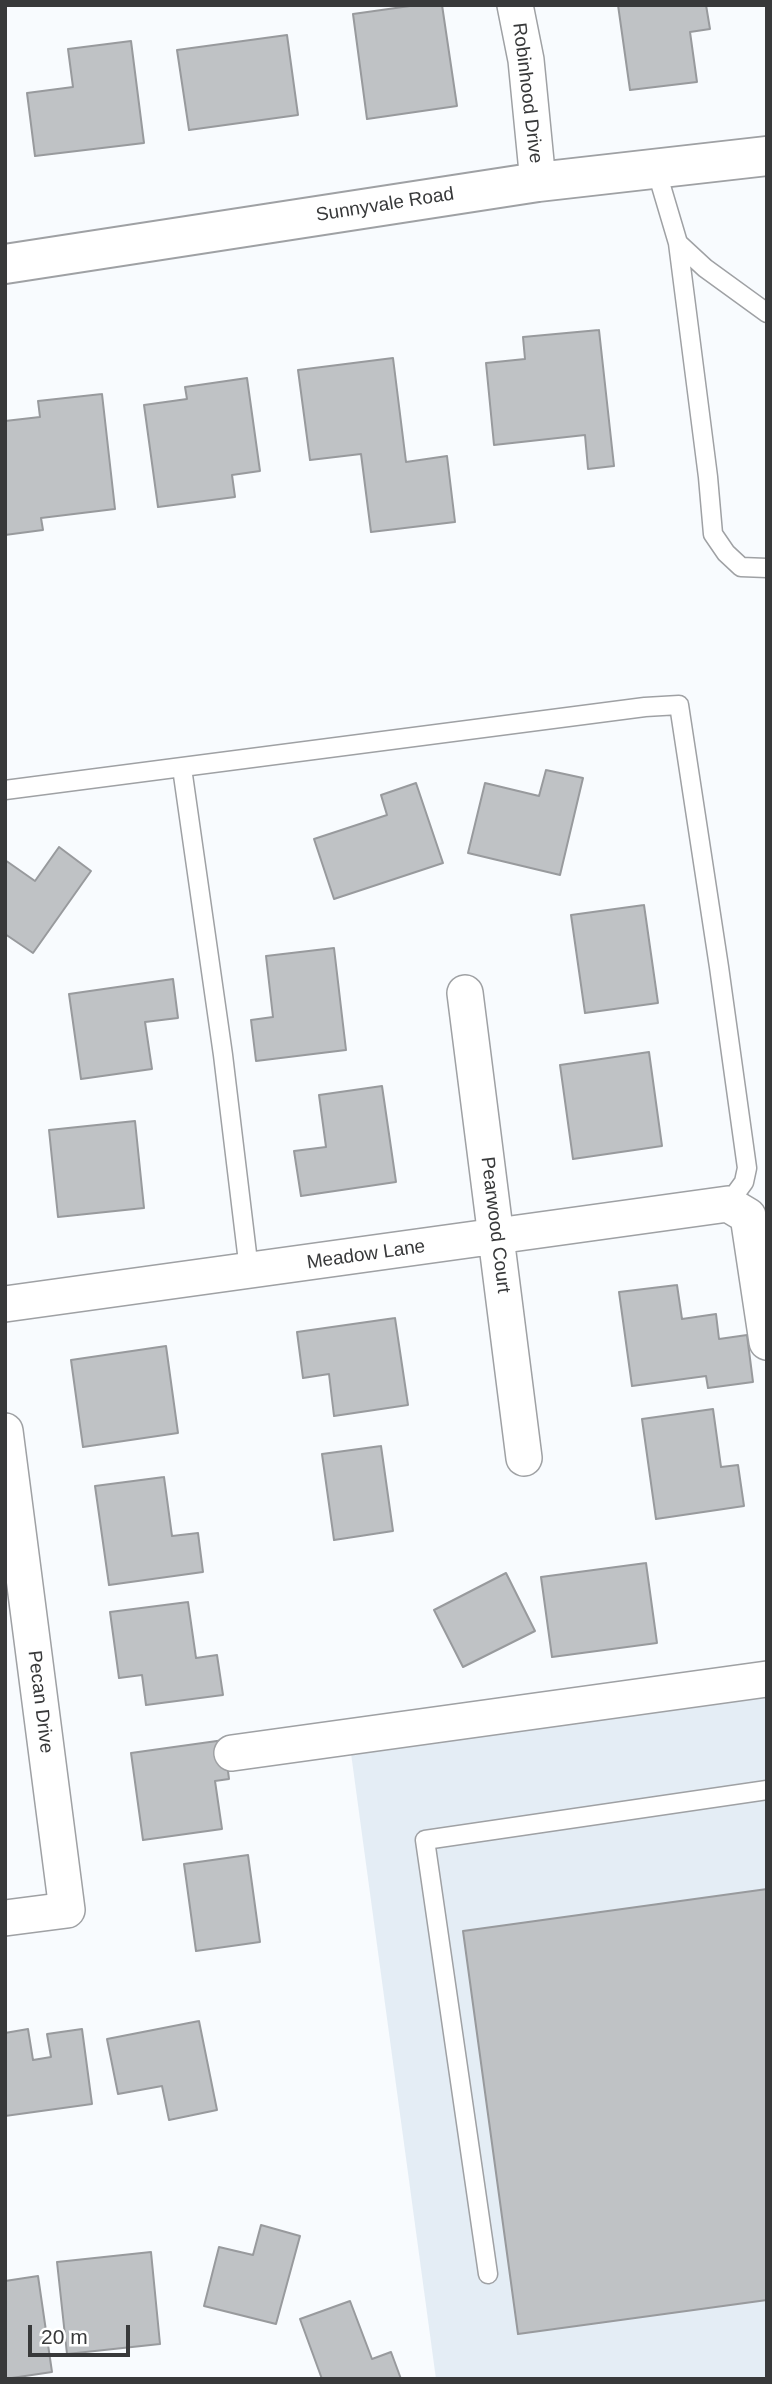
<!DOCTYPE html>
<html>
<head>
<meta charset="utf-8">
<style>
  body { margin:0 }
  #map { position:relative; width:772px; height:2384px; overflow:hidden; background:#f8fbfe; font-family:Helvetica,sans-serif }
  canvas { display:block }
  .frame { position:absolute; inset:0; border:7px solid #38393a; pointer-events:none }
  .scale { position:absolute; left:28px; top:2325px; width:102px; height:32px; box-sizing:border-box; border:4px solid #38393a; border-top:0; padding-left:9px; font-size:21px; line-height:24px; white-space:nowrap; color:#38393a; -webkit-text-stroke:5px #fff; paint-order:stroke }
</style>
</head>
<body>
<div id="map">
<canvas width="772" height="2384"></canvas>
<div class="frame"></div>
<div class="scale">20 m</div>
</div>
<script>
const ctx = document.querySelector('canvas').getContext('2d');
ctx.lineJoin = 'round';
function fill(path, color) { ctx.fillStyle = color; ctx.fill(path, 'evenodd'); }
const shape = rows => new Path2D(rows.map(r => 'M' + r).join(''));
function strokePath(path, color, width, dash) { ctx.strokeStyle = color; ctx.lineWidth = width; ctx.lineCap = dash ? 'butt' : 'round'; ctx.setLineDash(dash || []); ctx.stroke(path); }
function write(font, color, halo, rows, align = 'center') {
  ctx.font = font + ' Helvetica,sans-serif'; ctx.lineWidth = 5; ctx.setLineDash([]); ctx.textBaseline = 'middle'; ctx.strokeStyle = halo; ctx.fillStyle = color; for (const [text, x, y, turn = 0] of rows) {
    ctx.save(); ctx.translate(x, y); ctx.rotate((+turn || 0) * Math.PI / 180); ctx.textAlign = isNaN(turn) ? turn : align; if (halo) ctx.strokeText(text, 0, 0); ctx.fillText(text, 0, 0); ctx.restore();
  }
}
fill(shape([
  [767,1689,767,2379,436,2379,350,1746]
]), '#e4edf5');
const building = shape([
  [417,5,442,5,457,106,367,119,353,14,417,5],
  [618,5,706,5,710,29,690,32,697,82,630,90,618,5],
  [287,35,298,115,189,130,177,50,287,35],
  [131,41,144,143,35,156,27,93,73,87,68,49,131,41],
  [599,330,614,466,588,469,585,435,494,445,486,363,525,359,523,337,599,330],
  [393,358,406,462,447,456,455,522,371,532,361,454,310,460,298,370,393,358],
  [247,378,260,471,232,475,235,497,158,507,144,405,187,399,185,387,247,378],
  [102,394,115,509,41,518,43,530,5,535,5,421,40,417,38,401,102,394],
  [546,770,583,778,560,875,468,853,485,783,539,796,546,770],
  [416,783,443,863,334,899,314,839,387,815,381,795,416,783],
  [59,847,91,871,33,953,5,934,5,860,35,881,59,847],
  [644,905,658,1003,585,1013,571,915,644,905],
  [334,948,346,1050,256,1061,251,1020,273,1017,266,956,334,948],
  [173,979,178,1018,145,1022,152,1069,81,1079,69,994,173,979],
  [649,1052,662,1146,573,1159,560,1065,649,1052],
  [382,1086,396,1182,301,1196,294,1151,326,1147,319,1095,382,1086],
  [135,1121,144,1208,58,1217,49,1130,135,1121],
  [677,1285,682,1319,716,1314,719,1339,747,1335,753,1382,708,1388,706,1376,632,1386,619,1292,677,1285],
  [395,1318,408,1405,334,1416,329,1374,303,1378,297,1332,395,1318],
  [166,1346,178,1433,83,1447,71,1360,166,1346],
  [713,1409,721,1467,738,1465,744,1506,656,1519,642,1419,713,1409],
  [381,1446,393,1531,334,1540,322,1454,381,1446],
  [164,1477,172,1536,198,1533,203,1572,109,1585,95,1486,164,1477],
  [646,1563,657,1643,552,1657,541,1577,646,1563],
  [506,1573,535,1631,463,1667,434,1610,506,1573],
  [188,1602,196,1658,217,1655,223,1695,146,1705,142,1675,119,1678,110,1612,188,1602],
  [224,1740,229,1779,215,1781,222,1829,143,1840,131,1753,224,1740],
  [248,1855,260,1942,196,1951,184,1864,248,1855],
  [767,1889,767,2300,518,2334,463,1931,767,1889],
  [199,2021,217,2110,169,2120,162,2086,118,2094,107,2039,199,2021],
  [28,2029,33,2060,51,2057,47,2034,82,2029,92,2104,5,2116,5,2033,28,2029],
  [261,2225,300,2236,276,2324,204,2306,219,2247,253,2255,261,2225],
  [151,2252,160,2344,67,2354,57,2262,151,2252],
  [38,2276,52,2372,5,2379,5,2281,38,2276],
  [350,2301,372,2359,391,2352,401,2379,322,2379,300,2319,350,2301]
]);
fill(building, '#bfc2c5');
strokePath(building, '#989a9d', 2);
const service = shape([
  [656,169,678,243,705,268,767,313],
  [678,243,708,477,713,534,726,553,741,567,767,568],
  [182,768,223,1055,249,1270],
  [5,790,645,707,679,705,719,967,747,1168,744,1182,728,1204],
  [488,2274,425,1840,767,1790]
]);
const minor = shape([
  [515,5,526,60,538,182],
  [465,993,524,1458],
  [5,1304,728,1204,748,1216,767,1342],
  [5,1431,67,1910,5,1918],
  [232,1753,767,1679]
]);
const tertiary = shape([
  [5,264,538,182,767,156]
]);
strokePath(service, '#9fa1a4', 21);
strokePath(minor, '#9fa1a4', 38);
strokePath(tertiary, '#9fa1a4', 42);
strokePath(service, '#fff', 18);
strokePath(minor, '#fff', 35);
strokePath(tertiary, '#fff', 38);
write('19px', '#38393a', '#fff', [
  ["Robinhood Drive",527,93,83],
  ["Sunnyvale Road",385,205,-9],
  ["Pearwood Court",495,1225,83],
  ["Meadow Lane",366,1255,-8],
  ["Pecan Drive",40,1702,83]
]);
</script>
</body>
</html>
